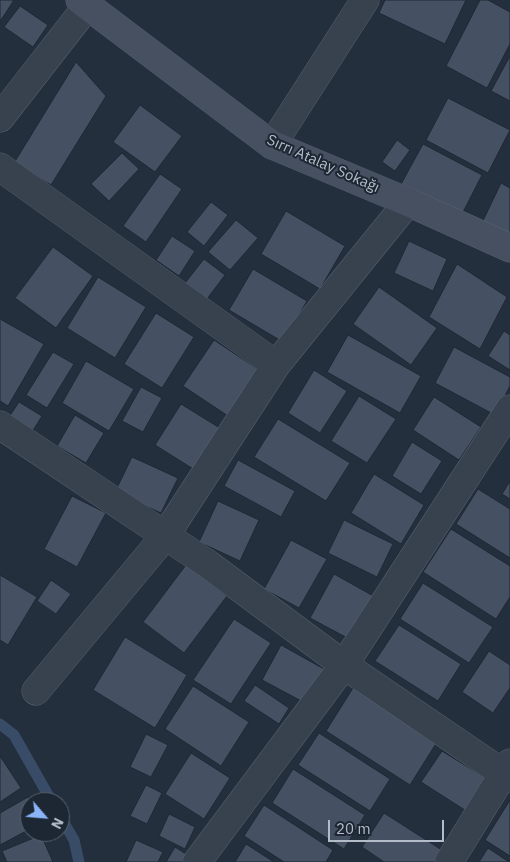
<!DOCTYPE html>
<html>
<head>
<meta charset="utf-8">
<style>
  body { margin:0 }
  #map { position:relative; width:510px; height:862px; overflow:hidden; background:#242f3e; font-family:"IBM Plex Sans",sans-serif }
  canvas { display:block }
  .north { position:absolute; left:20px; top:792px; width:50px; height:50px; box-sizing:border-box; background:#1d2633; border:1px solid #59626f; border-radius:50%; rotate:117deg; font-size:14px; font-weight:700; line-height:20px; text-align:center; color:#b4bcc9 }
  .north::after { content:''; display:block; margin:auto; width:18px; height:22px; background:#8ab4f8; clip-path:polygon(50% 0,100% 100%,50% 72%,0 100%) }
  .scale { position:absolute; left:328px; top:820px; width:116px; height:22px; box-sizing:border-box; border:2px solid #b4bcc9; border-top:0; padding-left:6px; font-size:15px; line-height:18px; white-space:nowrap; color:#b4bcc9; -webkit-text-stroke:4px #1d2633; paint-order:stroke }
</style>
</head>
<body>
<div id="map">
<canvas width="510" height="862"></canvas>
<div class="north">N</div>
<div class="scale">20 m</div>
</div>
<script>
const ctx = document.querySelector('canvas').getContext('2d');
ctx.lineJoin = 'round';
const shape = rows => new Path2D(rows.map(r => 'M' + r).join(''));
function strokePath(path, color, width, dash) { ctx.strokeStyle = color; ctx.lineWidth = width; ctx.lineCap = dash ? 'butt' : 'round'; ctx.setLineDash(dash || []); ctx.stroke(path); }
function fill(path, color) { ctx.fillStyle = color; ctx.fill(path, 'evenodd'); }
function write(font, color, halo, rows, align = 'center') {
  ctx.font = font + ' "IBM Plex Sans",sans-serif'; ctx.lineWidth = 4; ctx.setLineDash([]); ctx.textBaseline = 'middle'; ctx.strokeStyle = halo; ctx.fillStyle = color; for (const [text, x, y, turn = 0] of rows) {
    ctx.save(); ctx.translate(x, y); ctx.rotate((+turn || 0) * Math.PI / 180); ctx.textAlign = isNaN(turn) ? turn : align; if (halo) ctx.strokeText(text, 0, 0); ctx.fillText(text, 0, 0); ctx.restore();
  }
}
strokePath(shape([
  [0,724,14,735,52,802],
  [60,816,74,840,79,862]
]), '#394c67', 11);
const building = shape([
  [0,0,14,0,1,20,0,20,0,0],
  [385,0,466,0,445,44,379,13,385,0],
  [480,0,488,0,510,12,510,44,487,88,446,66,480,0],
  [20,6,48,25,33,47,4,27,20,6],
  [510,56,510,101,491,91,510,56],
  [76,62,106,96,51,185,14,163,76,62],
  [448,98,510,130,488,173,426,140,448,98],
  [140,105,182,136,155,172,113,142,140,105],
  [397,140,410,150,395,171,382,162,397,140],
  [423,144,482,175,460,218,400,186,423,144],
  [122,153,139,169,109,201,91,184,122,153],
  [160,174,182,189,146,242,123,226,160,174],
  [501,183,510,188,510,241,480,227,501,183],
  [211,202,228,215,204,246,187,232,211,202],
  [286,211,345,246,320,289,261,254,286,211],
  [236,220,258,238,230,270,208,252,236,220],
  [172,236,195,251,179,276,156,260,172,236],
  [409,241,447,259,433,291,394,273,409,241],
  [53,247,93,276,56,328,15,298,53,247],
  [204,259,225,275,207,299,185,283,204,259],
  [457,264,507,297,480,349,429,317,457,264],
  [253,269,307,301,283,342,229,310,253,269],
  [98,277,146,307,115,358,67,328,98,277],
  [379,287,437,328,411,365,353,324,379,287],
  [156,313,194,337,162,388,124,364,156,313],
  [0,319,44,344,8,406,0,401,0,319],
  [504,331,510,335,510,370,488,356,504,331],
  [348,335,421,376,400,413,327,372,348,335],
  [214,340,259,370,228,416,183,386,214,340],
  [454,347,510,377,510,386,495,415,435,383,454,347],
  [53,352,74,364,47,408,26,395,53,352],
  [86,361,134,389,109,431,62,403,86,361],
  [314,370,347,391,320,433,288,413,314,370],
  [141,387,162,398,143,432,122,421,141,387],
  [359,396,396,419,367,463,331,441,359,396],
  [434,397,481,427,459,460,413,430,434,397],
  [19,402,42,416,32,432,9,417,19,402],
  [181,404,223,430,198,472,155,445,181,404],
  [75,415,104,433,86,463,57,446,75,415],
  [278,419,350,463,326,501,254,457,278,419],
  [412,442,442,461,421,494,392,476,412,442],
  [132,457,178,478,161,513,115,492,132,457],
  [238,460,295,491,281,517,224,486,238,460],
  [374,474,424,505,401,544,351,513,374,474],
  [510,481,510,499,502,494,510,481],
  [478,489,510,509,510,558,456,524,478,489],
  [72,496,106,513,77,567,44,549,72,496],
  [218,501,259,520,240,561,199,542,218,501],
  [344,520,393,544,377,577,328,553,344,520],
  [451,529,510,566,510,597,496,619,423,572,451,529],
  [291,540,327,559,299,608,264,589,291,540],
  [186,565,227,596,184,653,143,622,186,565],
  [334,574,377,598,353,641,310,618,334,574],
  [0,575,37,597,8,645,0,640,0,575],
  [51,580,71,594,56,614,37,601,51,580],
  [423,583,493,627,469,663,400,619,423,583],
  [234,619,271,643,231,704,193,680,234,619],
  [399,625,461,664,438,701,375,661,399,625],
  [125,637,187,675,155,728,93,690,125,637],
  [281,645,324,669,305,703,262,680,281,645],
  [489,651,510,665,510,688,493,713,462,692,489,651],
  [255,685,289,708,279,724,244,701,255,685],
  [193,686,249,722,221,766,165,729,193,686],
  [353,688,437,742,410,785,326,731,353,688],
  [319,733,390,779,370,811,298,765,319,733],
  [146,734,168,745,151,777,130,767,146,734],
  [442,751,492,782,471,814,421,782,442,751],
  [191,753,230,778,204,819,165,794,191,753],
  [0,756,21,788,0,802,0,756],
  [293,769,365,815,344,849,272,803,293,769],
  [146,785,162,793,147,824,130,816,146,785],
  [28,797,31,802,30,829,0,845,0,813,28,797],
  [510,800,510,856,485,840,510,800],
  [264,805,333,850,326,862,284,862,244,836,264,805],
  [384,813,445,852,439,862,384,862,362,847,384,813],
  [169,814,195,827,185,849,159,836,169,814],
  [41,835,53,862,7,862,2,851,41,835],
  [136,840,163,852,158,862,126,862,136,840],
  [246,844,274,862,235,862,246,844],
  [175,847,194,859,192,862,166,862,175,847],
  [488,848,509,862,479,862,488,848]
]);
fill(building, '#455162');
strokePath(building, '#1f2835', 1);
const minor = shape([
  [0,118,88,5],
  [272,145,365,0],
  [0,167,276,365,165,536,36,691],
  [276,365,408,202],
  [0,425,205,562,344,665,510,778],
  [197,862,344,665,510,409],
  [449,862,510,763]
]);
const secondary = shape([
  [80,0,272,145,408,202,510,248]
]);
strokePath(minor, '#565f6c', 29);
strokePath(secondary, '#565f6c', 29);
strokePath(minor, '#38414e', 28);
strokePath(secondary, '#465061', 28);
write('15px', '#b4bcc9', '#1d2633', [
  ["Sırrı Atalay Sokağı",323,164,24]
]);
</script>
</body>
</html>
